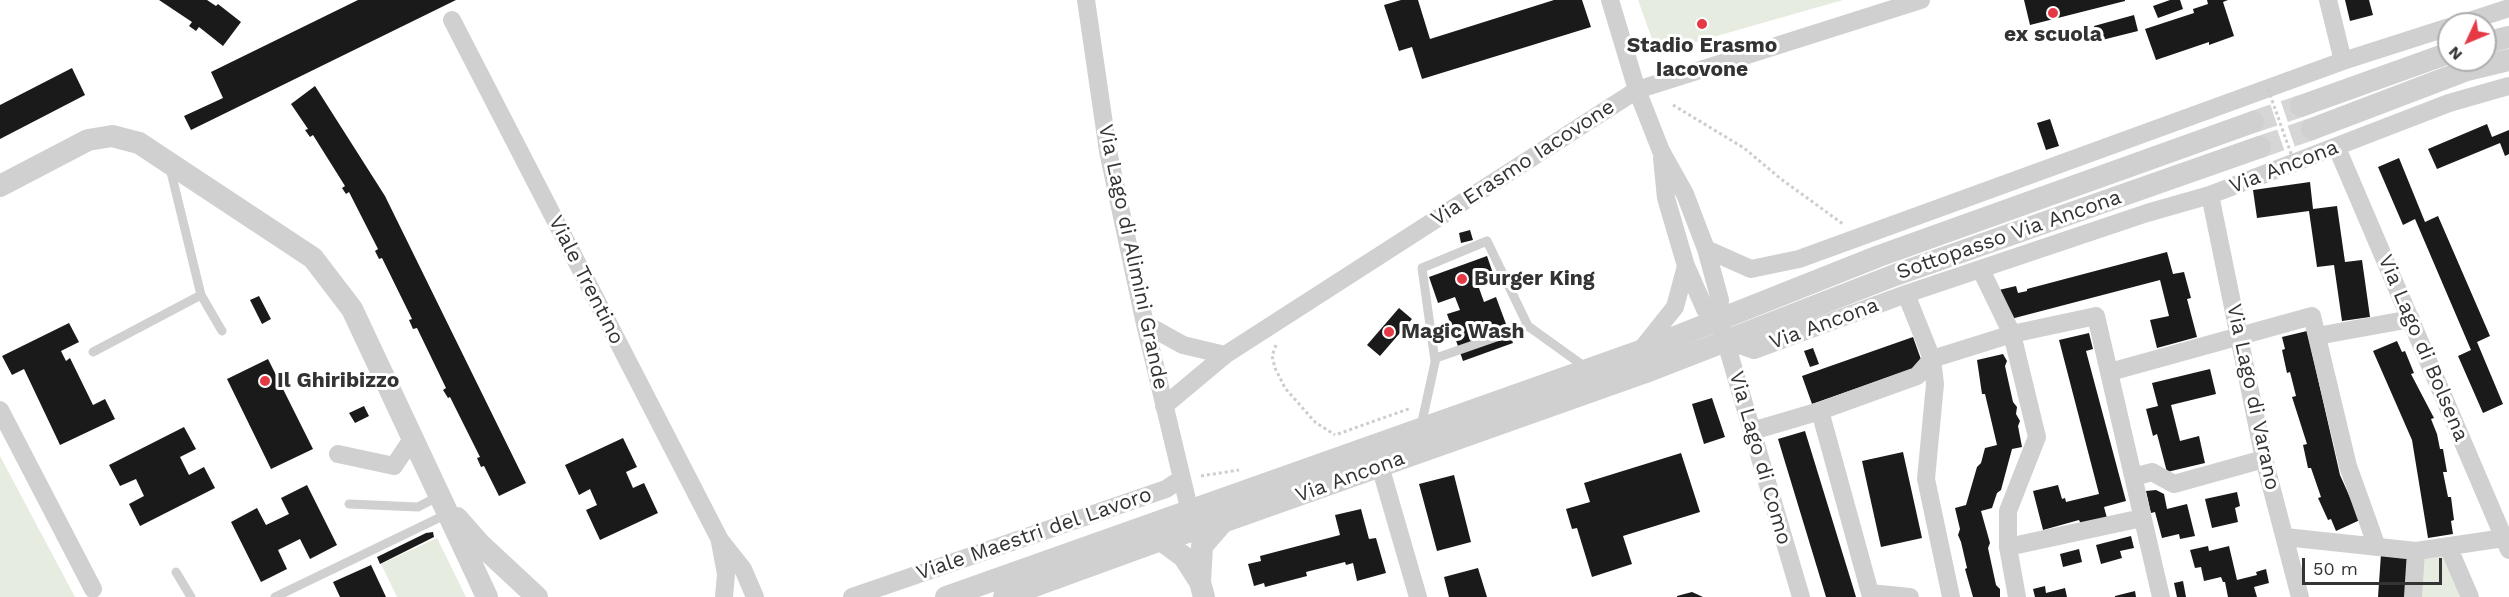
<!DOCTYPE html>
<html>
<head>
<meta charset="utf-8">
<style>
  body { margin:0 }
  #map { position:relative; width:2509px; height:597px; overflow:hidden; background:#fff; font-family:"Work Sans",sans-serif }
  canvas { display:block }
  .north { position:absolute; left:2437px; top:12px; width:60px; height:60px; box-sizing:border-box; background:#fff; border:2px solid #adadad; border-radius:50%; rotate:226deg; font-size:16px; font-weight:700; line-height:24px; text-align:center; color:#333 }
  .north::after { content:''; display:block; margin:auto; width:21px; height:27px; background:#e63946; clip-path:polygon(50% 0,100% 100%,50% 72%,0 100%) }
  .scale { position:absolute; left:2302px; top:558px; width:140px; height:27px; box-sizing:border-box; border:3px solid #333; border-top:0; padding-left:8px; font-size:18px; line-height:21px; white-space:nowrap; color:#333; -webkit-text-stroke:4px #fff; paint-order:stroke }
</style>
</head>
<body>
<div id="map">
<canvas width="2509" height="597"></canvas>
<div class="north">N</div>
<div class="scale">50 m</div>
</div>
<script>
const ctx = document.querySelector('canvas').getContext('2d');
ctx.lineJoin = 'round';
function fill(path, color) { ctx.fillStyle = color; ctx.fill(path, 'evenodd'); }
const shape = rows => new Path2D(rows.map(r => 'M' + r).join(''));
function strokePath(path, color, width, dash) { ctx.strokeStyle = color; ctx.lineWidth = width; ctx.lineCap = dash ? 'butt' : 'round'; ctx.setLineDash(dash || []); ctx.stroke(path); }
function write(font, color, halo, rows, align = 'center') {
  ctx.font = font + ' "Work Sans",sans-serif'; ctx.lineWidth = 6; ctx.setLineDash([]); ctx.textBaseline = 'middle'; ctx.strokeStyle = halo; ctx.fillStyle = color; for (const [text, x, y, turn = 0] of rows) {
    ctx.save(); ctx.translate(x, y); ctx.rotate((+turn || 0) * Math.PI / 180); ctx.textAlign = isNaN(turn) ? turn : align; if (halo) ctx.strokeText(text, 0, 0); ctx.fillText(text, 0, 0); ctx.restore();
  }
}
fill(shape([
  [1638,0,1843,0,1657,53],
  [0,456,75,597,0,597],
  [437,538,466,597,397,597,381,564],
  [2441,550,2461,597,2419,597,2421,554]
]), '#e6ecdf');
fill(shape([
  [159,0,207,0,216,6,218,4,241,22,223,46,199,27,196,31,189,26,192,22],
  [358,0,456,0,191,130,184,116,223,98,211,72],
  [1401,0,1418,0,1430,39,1554,0,1582,0,1591,27,1422,79,1412,47,1399,51,1384,5],
  [2024,0,2125,0,2125,1,2030,25],
  [2170,0,2180,0,2183,9,2158,18,2153,6],
  [2207,0,2228,0,2223,2,2234,36,2209,45,2209,42,2156,60,2145,29,2194,13,2193,9,2208,4],
  [2345,0,2369,0,2373,15,2350,21],
  [2134,15,2138,31,2098,41,2094,26],
  [72,68,85,95,0,139,0,105],
  [315,86,385,196,526,483,499,496,484,466,481,467,477,458,480,457,450,397,448,398,443,390,446,388,417,328,413,329,409,320,412,319,382,258,379,259,375,251,378,249,349,192,346,194,342,188,345,186,313,135,310,137,305,130,308,129,291,104],
  [2050,119,2059,146,2046,150,2037,123],
  [2487,124,2492,137,2509,130,2509,154,2505,156,2500,143,2437,169,2428,149],
  [2399,158,2425,222,2438,216,2490,336,2477,342,2503,404,2483,413,2458,356,2471,350,2415,219,2403,225,2378,167],
  [2310,182,2313,209,2337,206,2345,262,2362,260,2370,317,2342,321,2334,265,2317,267,2309,211,2257,218,2253,190],
  [1470,230,1473,240,1461,243,1459,233],
  [2167,252,2173,274,2184,272,2191,298,2187,299,2197,337,2157,348,2150,320,2169,316,2160,280,2007,320,1999,290,2016,286,2018,293,2027,291,2027,289],
  [1487,256,1496,282,1479,288,1484,302,1496,297,1513,343,1463,361,1447,314,1460,310,1455,297,1438,303,1429,277],
  [259,296,271,319,262,324,250,300],
  [1399,308,1412,319,1380,356,1367,345],
  [69,323,79,342,61,351,66,361,70,358,93,405,105,399,115,419,60,445,24,369,12,375,2,356],
  [2307,331,2340,475,2360,520,2336,531,2331,519,2328,520,2318,498,2321,497,2311,468,2308,468,2303,445,2307,444,2292,397,2296,396,2290,372,2287,373,2282,350,2285,349,2282,337],
  [2089,333,2093,349,2086,351,2126,501,2104,507,2107,518,2081,524,2079,520,2043,530,2033,491,2058,485,2062,499,2065,498,2066,502,2099,494,2059,340],
  [1913,337,1923,365,1812,404,1802,376],
  [2397,341,2402,352,2405,351,2414,373,2411,374,2434,418,2431,419,2437,434,2440,449,2443,449,2447,472,2443,472,2448,497,2451,497,2454,520,2451,521,2453,534,2428,538,2412,440,2373,351],
  [1813,348,1819,364,1810,367,1804,351],
  [2003,354,2007,361,2005,366,2013,402,2017,407,2016,414,2020,421,2018,426,2022,447,2012,449,2001,490,1997,493,1992,508,1981,511,1990,543,1988,548,1996,585,2000,589,2000,597,1973,597,1965,569,1967,568,1961,542,1958,535,1960,529,1955,508,1966,505,1977,467,1981,463,1985,448,1997,445,1985,394,1982,394,1977,360],
  [268,359,313,449,271,469,227,379],
  [2210,369,2216,394,2171,405,2180,441,2199,436,2205,463,2167,472,2157,434,2153,436,2146,409,2158,406,2152,383],
  [1712,398,1725,437,1704,444,1692,404],
  [364,406,369,416,355,423,349,413],
  [184,427,196,449,180,457,189,475,204,467,215,488,140,526,129,504,144,496,136,479,120,486,109,465],
  [1805,431,1856,597,1826,597,1778,439],
  [623,438,637,467,626,472,633,488,644,483,658,513,600,540,586,510,597,505,590,489,579,495,565,465],
  [1903,452,1922,538,1881,547,1862,461],
  [1681,453,1700,512,1623,536,1632,564,1592,577,1577,528,1572,529,1566,509,1590,502,1584,483],
  [1454,475,1471,542,1437,551,1419,484],
  [307,485,337,545,310,559,300,539,278,550,287,569,261,582,231,522,257,508,266,525,289,514,281,498],
  [2156,490,2164,494,2167,509,2187,504,2195,536,2180,539,2179,534,2162,538,2155,512,2151,513,2146,491],
  [2237,492,2240,506,2235,508,2238,522,2212,528,2205,499],
  [1361,509,1369,539,1376,538,1386,573,1357,581,1353,563,1346,565,1345,562,1306,572,1307,576,1265,587,1264,583,1254,586,1248,564,1261,561,1260,556,1340,535,1335,515],
  [433,532,434,537,380,564,377,557,426,533],
  [2131,536,2134,548,2120,551,2122,558,2101,564,2096,545],
  [2208,546,2209,551,2229,546,2237,580,2257,575,2256,572,2266,569,2269,583,2254,587,2257,597,2228,597,2225,582,2223,582,2221,577,2204,581,2201,567,2195,568,2190,550],
  [2079,549,2082,562,2063,567,2060,554],
  [2381,554,2410,556,2407,597,2378,597],
  [371,565,386,597,340,597,333,582],
  [1478,568,1487,597,1449,597,1444,577],
  [2183,581,2186,597,2177,597,2174,583],
  [2045,586,2046,593,2065,588,2067,597,2035,597,2033,589],
  [2135,591,2136,597,2115,597,2115,596],
  [1692,592,1703,597,1677,597,1677,596]
]), '#1a1a1a');
strokePath(shape([
  [2253,122,2301,106],
  [2260,147,2312,129]
]), '#d6d6d6', 22, [22, 11]);
strokePath(shape([
  [1673,105,1744,148,1781,179,1843,224],
  [1276,345,1272,356,1275,368,1285,388,1315,422,1335,435],
  [1338,434,1411,408],
  [1201,476,1239,470]
]), '#cdcdcd', 3, [3, 3]);
strokePath(shape([
  [170,168,201,295,222,331],
  [93,352,201,295],
  [1435,361,1422,268,1487,241,1528,326],
  [1421,426,1436,358,1528,326,1585,367],
  [349,504,418,507,439,496],
  [176,572,191,597],
  [275,597,447,514]
]), '#d0d0d0', 9);
strokePath(shape([
  [1086,0,1108,151,1145,324,1190,512],
  [1610,0,1637,90,1661,151,1685,194,1706,249,1720,300,1719,319,1801,597],
  [2328,0,2343,61],
  [452,20,720,540,743,569,755,597],
  [2460,24,2509,8],
  [2337,148,2509,550],
  [2210,195,2264,459,2300,597],
  [1706,249,1751,269,1799,259,2343,61,2449,27],
  [1686,266,1705,309,1719,319],
  [1981,270,2012,334,2037,437,2008,511,2008,547,2017,597],
  [1906,294,1932,359,1935,384,1926,479,1951,597],
  [1145,324,1183,345,1225,355],
  [2317,336,2411,319],
  [1725,340,1754,350,1906,294,2147,213,2210,195,2449,103,2509,86],
  [1640,351,1675,307,1686,266,1666,198,1662,158],
  [2110,372,2312,316,2348,466,2377,547],
  [1164,406,1225,355,1637,90,1921,0],
  [0,410,93,589],
  [1820,411,1870,593,1910,597],
  [1752,431,1820,411,1917,376,1932,359,2012,334,2096,316,2161,597],
  [338,454,394,466,412,439],
  [1380,466,1418,597],
  [2134,477,2152,472,2174,484,2264,459],
  [2285,537,2416,551,2504,538],
  [720,542,726,574,724,597],
  [2448,546,2470,597],
  [2008,547,2142,518],
  [852,597,1166,489,1181,479],
  [2413,597,2416,551]
]), '#d0d0d0', 18);
strokePath(shape([
  [2485,43,2509,37],
  [2301,106,2449,53],
  [2312,129,2467,70,2509,60],
  [0,186,88,140,112,136,139,143,313,258,352,309,487,597],
  [457,518,480,544,537,597],
  [1161,540,1184,557,1200,582,1204,597],
  [1200,582,1202,546,1222,523],
  [946,597,1640,351,1879,256,2253,122],
  [1004,597,1161,540,1223,522,1646,372,1895,275,2260,147]
]), '#d0d0d0', 22);
strokePath(shape([
  [2268,89,2294,162]
]), '#cdcdcd', 3, [3, 3]);
for (const [x, y, r, color] of [
  [2053,13,6,"#e63946"],
  [1702,24,6,"#e63946"],
  [1462,279,6,"#e63946"],
  [1389,332,6,"#e63946"],
  [265,381,6,"#e63946"]
]) { const dot = new Path2D(); dot.arc(x, y, r, 0, 2 * Math.PI); ctx.fillStyle = color; ctx.fill(dot); strokePath(dot, '#fff', 2); }
write('bold 21px', '#333', '#fff', [
  ["ex scuola",2053,35,"center"],
  ["Stadio Erasmo",1702,46,"center"],
  ["Iacovone",1702,70,"center"],
  ["Burger King",1474,279],
  ["Magic Wash",1401,332],
  ["Il Ghiribizzo",277,381]
], 'left');
write('21px', '#333', '#fff', [
  ["Via Erasmo Iacovone",1523,163,-33],
  ["Via Ancona",2284,167,-21],
  ["Sottopasso Via Ancona",2009,235,-19],
  ["Via Lago di Alimini Grande",1133,257,78],
  ["Viale Trentino",586,280,63],
  ["Via Ancona",1824,324,-20],
  ["Via Lago di Bolsena",2423,348,67],
  ["Via Lago di Varano",2253,397,78],
  ["Via Lago di Como",1760,458,74],
  ["Via Ancona",1350,477,-20],
  ["Viale Maestri del Lavoro",1034,534,-19]
]);
</script>
</body>
</html>
